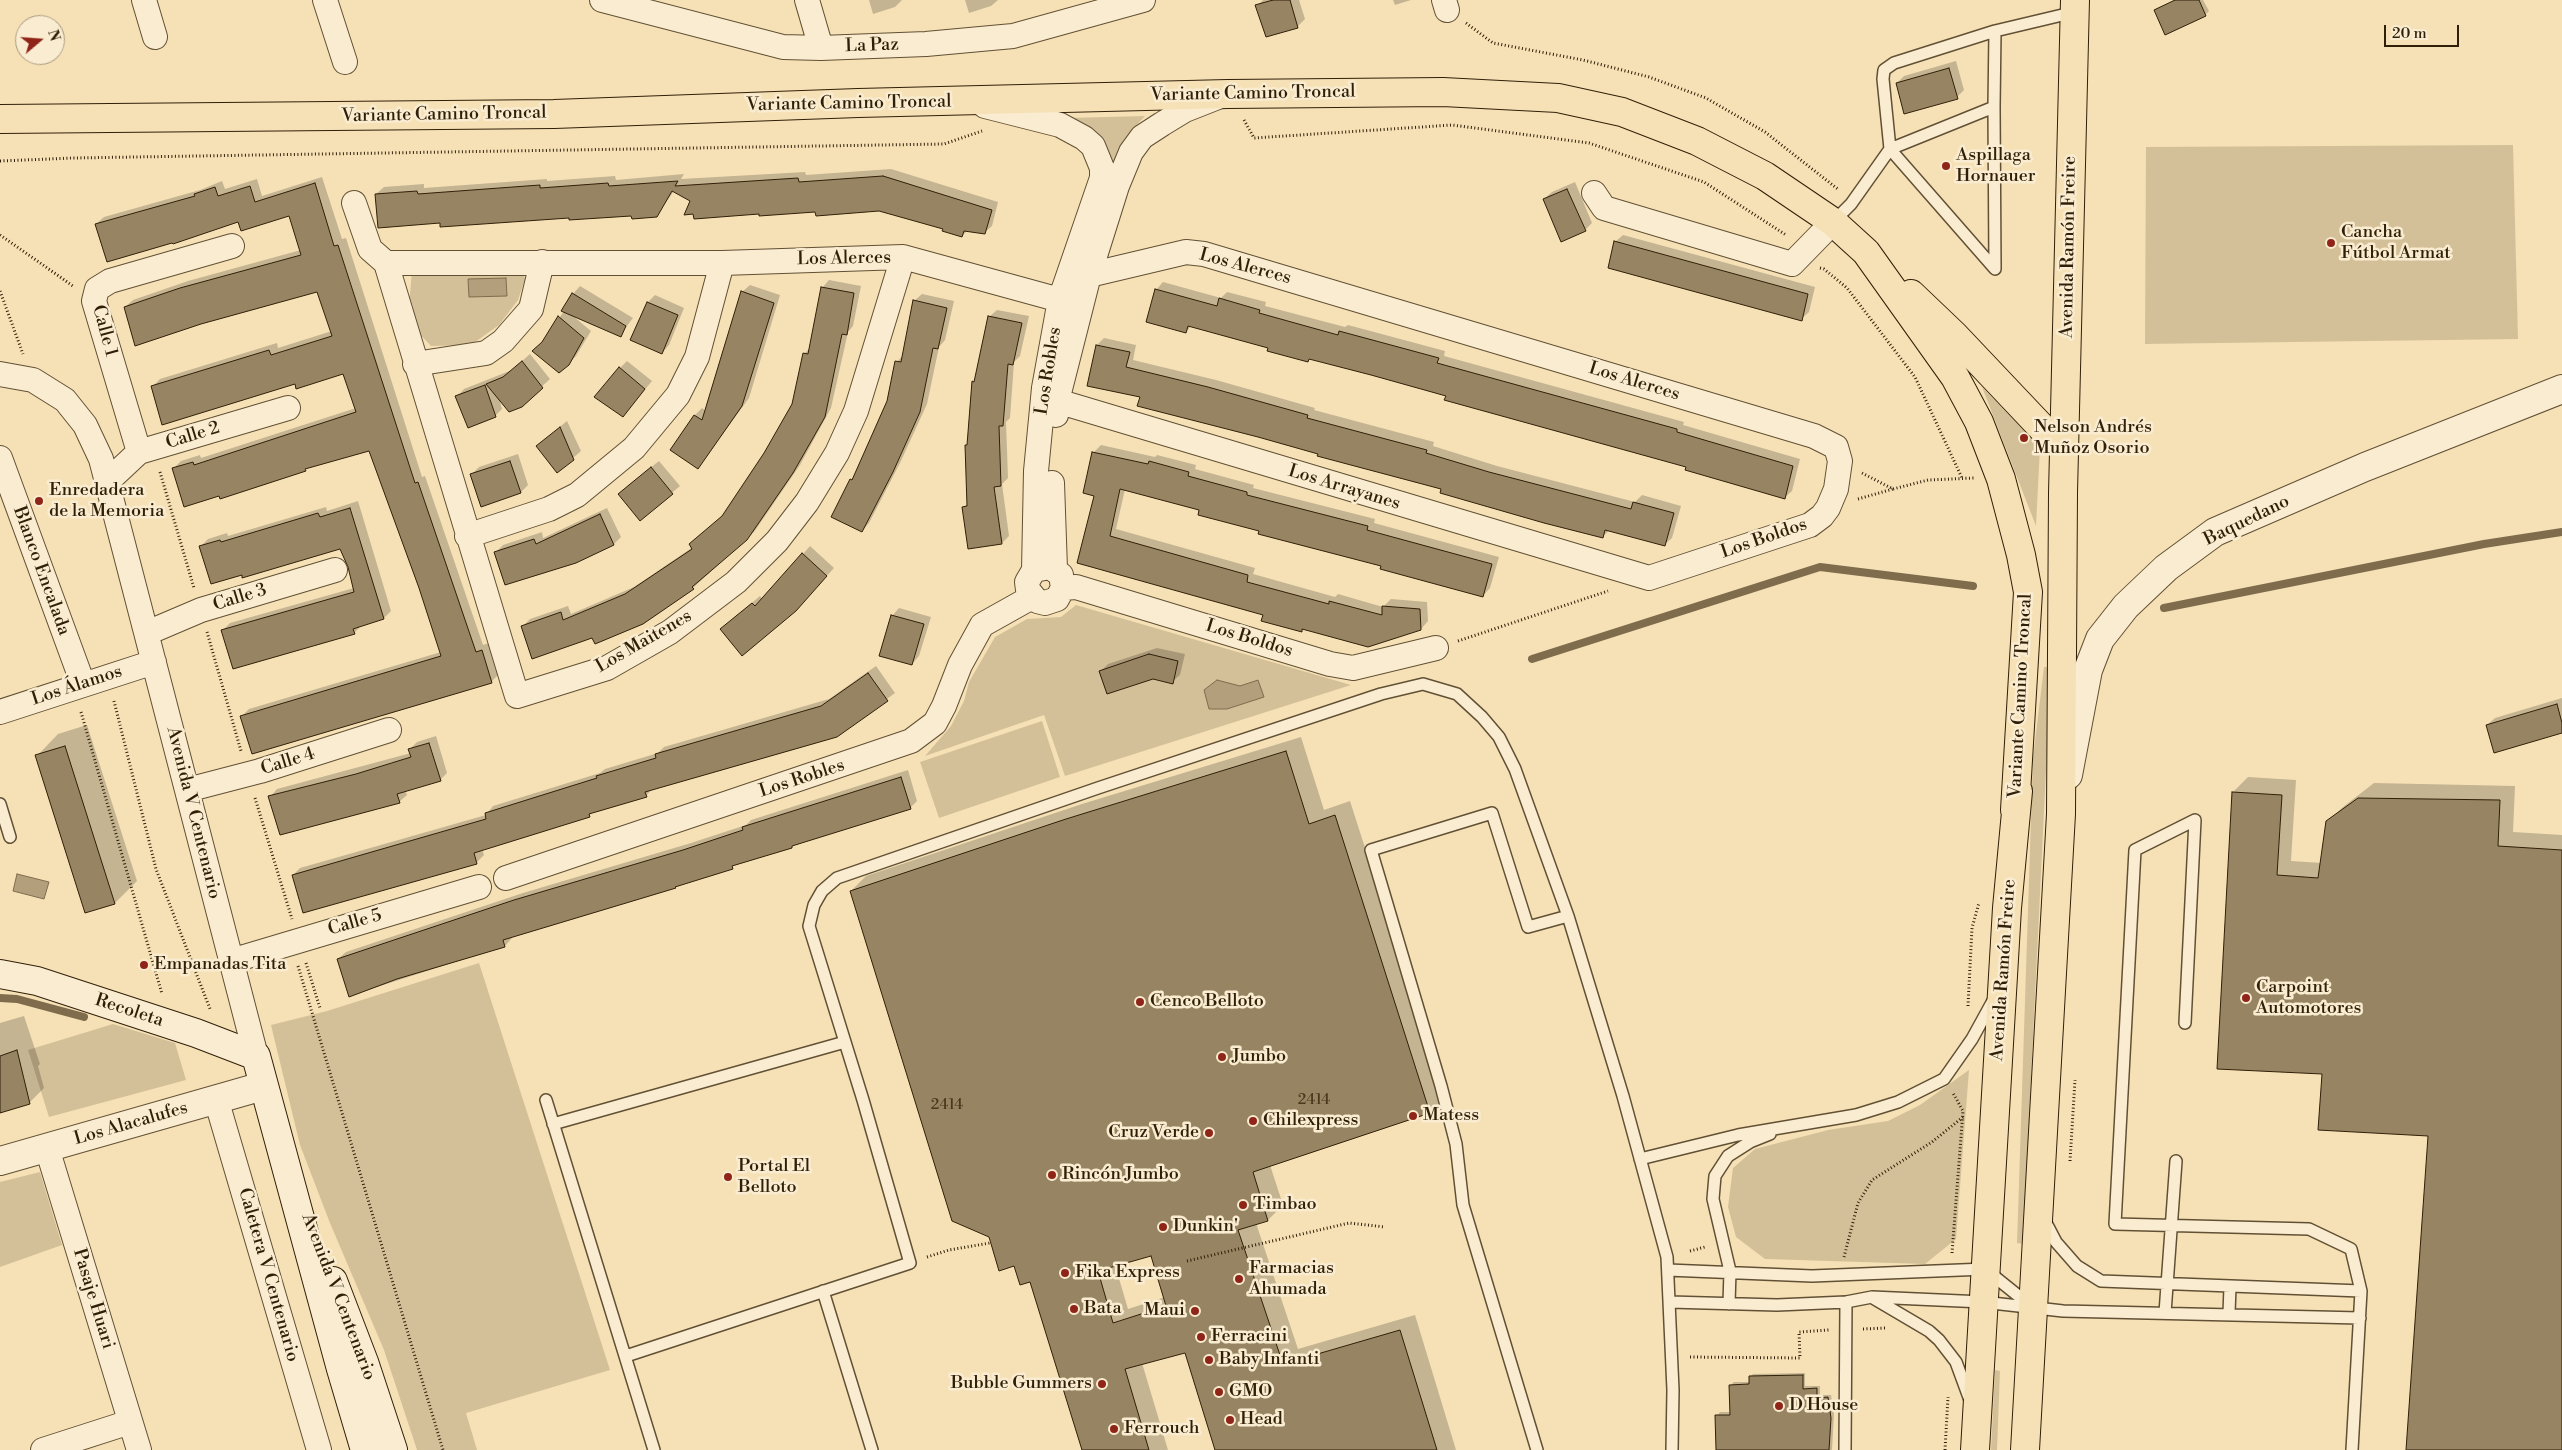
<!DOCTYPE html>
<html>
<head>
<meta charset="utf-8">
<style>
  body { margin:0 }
  #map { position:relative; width:2562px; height:1450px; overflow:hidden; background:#f6e1b6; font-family:"Libre Bodoni",serif }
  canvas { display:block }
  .north { position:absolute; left:15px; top:15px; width:50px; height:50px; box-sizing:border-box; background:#f9ecd0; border:1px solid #a99a80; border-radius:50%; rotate:72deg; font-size:14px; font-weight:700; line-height:20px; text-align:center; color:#301f08 }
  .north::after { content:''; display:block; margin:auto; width:18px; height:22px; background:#8f2418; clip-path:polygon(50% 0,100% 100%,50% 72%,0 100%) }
  .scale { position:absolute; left:2384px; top:25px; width:75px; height:22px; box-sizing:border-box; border:2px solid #301f08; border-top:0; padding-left:6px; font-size:15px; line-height:18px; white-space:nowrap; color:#301f08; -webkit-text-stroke:4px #f9ecd0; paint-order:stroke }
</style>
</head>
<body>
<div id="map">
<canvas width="2562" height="1450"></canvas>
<div class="north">N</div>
<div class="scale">20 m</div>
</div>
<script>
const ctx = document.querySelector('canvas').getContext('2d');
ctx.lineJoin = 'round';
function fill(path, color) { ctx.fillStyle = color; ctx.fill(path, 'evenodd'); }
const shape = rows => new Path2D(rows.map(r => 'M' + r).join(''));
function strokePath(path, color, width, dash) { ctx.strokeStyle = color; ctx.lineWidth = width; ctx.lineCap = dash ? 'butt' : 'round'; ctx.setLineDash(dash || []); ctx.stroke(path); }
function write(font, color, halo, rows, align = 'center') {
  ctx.font = font + ' "Libre Bodoni",serif'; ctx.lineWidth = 5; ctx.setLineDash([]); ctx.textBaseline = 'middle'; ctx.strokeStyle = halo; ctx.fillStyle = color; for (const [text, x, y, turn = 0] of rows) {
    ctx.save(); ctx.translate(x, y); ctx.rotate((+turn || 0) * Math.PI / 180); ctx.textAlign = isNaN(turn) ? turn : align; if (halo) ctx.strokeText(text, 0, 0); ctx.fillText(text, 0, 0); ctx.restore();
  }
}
fill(shape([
  [1145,116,1132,130,1124,143,1112,176,1067,118],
  [2513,145,2518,339,2145,344,2146,147],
  [412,270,522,271,525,279,518,300,499,325,471,345,431,346,415,329,409,306],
  [1982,387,2040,447,2036,526],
  [1076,605,1351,685,1065,776,1044,715,925,756,951,726,964,701,969,682,995,637,1027,619,1061,617],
  [2044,667,2051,667,2023,1244,2017,1243,2033,758],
  [1042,721,1060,777,939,818,920,762],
  [479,963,610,1370,466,1413,477,1450,417,1450,384,1350,330,1223,300,1145,271,1025,327,1011],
  [113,1024,175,1043,186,1080,49,1117,28,1050],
  [1969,1070,1956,1239,1925,1264,1765,1259,1736,1237,1728,1207,1733,1168,1755,1149,1828,1130,1888,1121,1920,1105],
  [40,1172,62,1245,0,1267,0,1182],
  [1995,1370,2000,1371,1997,1450,1991,1450]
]), '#d4c098');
const water = shape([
  [506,278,507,296,469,297,468,279,506,278],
  [1217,680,1240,686,1258,680,1264,697,1227,709,1209,709,1204,690,1217,680],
  [17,874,49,882,44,899,13,891,17,874]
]);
fill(water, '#b39f7b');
strokePath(water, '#7f6c4d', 1);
fill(shape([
  [869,0,902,0,895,7,873,14],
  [965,0,998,0,991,6,969,13],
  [1263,0,1299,0,1305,19,1298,26,1266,36,1257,6],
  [1393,0,1411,0,1395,5],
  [2174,0,2203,0,2209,11,2205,15,2155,11],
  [1956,61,1964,90,1957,97,1897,83,1904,76],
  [891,169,998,202,992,226,984,233,967,231,962,236,944,228,879,210,760,212,691,200,674,191,656,216,570,216,441,222,376,194,384,187,424,184,424,188,547,179,547,181,615,176,616,180,684,174,681,179,805,172,806,175],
  [322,177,342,239,346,238,422,477,425,476,483,645,489,643,499,674,491,682,242,716,249,709,441,652,420,587,370,449,220,494,173,469,181,461,200,455,201,458,356,408,344,373,296,382,152,387,160,379,277,343,278,348,332,331,318,290,125,307,133,300,188,281,301,250,290,214,239,221,96,224,104,217,200,190,222,181,225,189,257,179,262,196],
  [1575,182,1592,223,1585,230,1544,199,1552,192],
  [1623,235,1815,287,1809,312,1801,319,1615,242],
  [829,280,861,286,853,326,848,332,831,408,800,465,754,532,693,588,593,637,523,626,530,619,568,606,571,614,634,587,693,547,725,514,766,454,793,404,804,354,810,348,822,288],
  [1163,282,1221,298,1227,292,1266,302,1265,306,1345,327,1348,325,1445,351,1444,356,1684,422,1683,425,1800,459,1792,491,1784,498,1687,466,1447,395,1310,358,1307,361,1269,347,1192,325,1186,332,1156,290],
  [750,285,780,295,749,398,698,468,672,449,695,415,702,408,706,411,742,292],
  [580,286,633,318,620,335,573,316,591,331,576,356,568,364,544,341,564,311,573,294],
  [922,294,954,301,945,340,939,347,927,404,900,463,869,523,862,531,851,480,855,475,888,402,897,362,903,355,914,301],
  [655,295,684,308,669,345,662,353,648,302],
  [997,310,1029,316,1020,356,1014,362,1010,418,1006,422,1008,478,1002,484,1009,536,1002,543,964,507,968,503,973,382,976,379,989,317],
  [1104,338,1136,345,1133,360,1216,380,1315,408,1314,410,1434,442,1433,446,1497,466,1635,502,1642,495,1681,506,1672,538,1664,545,1610,530,1603,536,1319,453,1141,396,1097,345],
  [530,354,550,379,521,406,499,398,502,409,495,416,457,397,464,389,512,370],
  [627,361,652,381,630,408,620,368],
  [567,421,581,451,557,472,545,439],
  [1101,445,1155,457,1157,455,1196,465,1195,469,1254,485,1253,488,1375,519,1374,523,1499,557,1490,588,1483,596,1260,530,1201,510,1125,489,1116,529,1255,568,1253,574,1335,597,1338,594,1383,607,1391,599,1427,602,1428,621,1421,629,1304,628,1301,631,1264,614,1078,562,1096,495,1093,453],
  [518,454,528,485,521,492,472,474,479,467],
  [659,461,680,486,641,519,627,486],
  [358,501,391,611,384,618,361,626,354,633,223,630,230,623,354,588,349,565,341,548,201,546,208,539,227,533,228,536,326,507,327,511],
  [607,508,621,537,614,544,496,552,503,545,542,532,543,538],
  [810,546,834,568,803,602,729,622,760,596,763,600],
  [899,608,931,617,919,656,912,664,892,616],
  [1157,648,1185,654,1180,675,1172,682,1101,671,1108,664],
  [876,666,895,693,837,736,652,789,646,796,593,811,589,815,482,849,484,855,476,863,293,875,300,868,486,815,493,806,600,773,605,769,658,753,664,747,829,699],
  [2562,698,2562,732,2487,725,2495,718],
  [87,725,137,881,115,903,86,912,37,756,58,734],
  [436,736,447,773,440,780,405,790,407,795,399,802,270,797,277,789,411,753,410,749,417,742],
  [1301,737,1324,810,1350,801,1445,1097,1430,1112,1270,1165,1283,1205,1268,1220,1256,1223,1298,1349,1415,1315,1456,1450,1216,1450,1186,1351,1142,1363,1168,1450,1083,1450,1031,1281,990,1236,851,891,866,876,1082,804],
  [1152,1254,1165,1297,1128,1309,1115,1265],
  [908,770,917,801,910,808,794,844,675,887,511,936,512,938,505,946,349,996,338,959,346,952,523,893,691,843,746,825,751,820],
  [2248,777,2296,780,2291,861,2322,863,2327,822,2343,807,2374,783,2515,786,2513,832,2562,835,2562,1450,2408,1450,2430,1135,2323,1072,2233,792],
  [24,1016,40,1064,38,1066,44,1088,29,1103,0,1111,0,1023],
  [1805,1373,1805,1386,1820,1386,1820,1395,1831,1395,1834,1414,1832,1450,1717,1450,1717,1416,1720,1412,1731,1412,1731,1385,1734,1382,1750,1382,1750,1377,1753,1374]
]), '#0003');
strokePath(shape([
  [2164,608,2484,544,2562,532],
  [1532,659,1820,567,1973,586],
  [0,998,17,999,84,1017]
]), '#7f6c4d', 8);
const building = shape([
  [1273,0,1290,0,1298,28,1266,37,1255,5,1273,0],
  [2175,0,2199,0,2206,16,2165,35,2154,10,2175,0],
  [1949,68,1958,99,1904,114,1896,83,1949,68],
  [883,176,992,210,985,234,964,231,962,237,942,231,943,229,879,211,816,216,815,212,759,216,759,214,694,219,693,214,684,215,690,201,672,191,657,217,632,219,631,216,569,220,569,218,440,227,440,223,378,228,375,194,417,191,418,194,540,185,540,188,608,183,609,186,678,181,675,186,798,178,799,182,883,176],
  [315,183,334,246,338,245,415,483,418,482,476,652,482,650,492,683,252,754,240,716,441,656,419,588,369,451,305,469,306,471,220,499,219,496,184,507,172,468,193,462,194,465,356,412,343,374,296,389,295,384,162,425,151,386,269,350,271,355,332,336,317,292,201,324,135,346,124,307,180,288,301,255,289,216,241,231,238,222,173,244,172,243,107,262,95,224,195,196,194,194,215,187,218,196,250,186,255,202,315,183],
  [1567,189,1586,231,1561,242,1543,199,1567,189],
  [1614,241,1808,294,1802,321,1608,268,1614,241],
  [821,287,854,293,847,335,842,334,825,417,793,473,747,540,692,587,694,589,643,624,595,644,592,638,532,659,521,626,561,612,563,620,625,594,692,549,689,544,722,516,764,453,792,404,803,353,808,354,821,287],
  [1155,289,1217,306,1219,298,1260,310,1259,313,1338,335,1339,331,1439,358,1437,363,1677,429,1677,432,1793,466,1785,499,1685,470,1686,467,1444,400,1446,396,1371,375,1309,359,1308,362,1267,351,1268,348,1188,326,1186,333,1146,322,1155,289],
  [741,291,774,303,742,406,698,469,670,450,694,415,702,420,741,291],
  [572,293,626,326,621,337,561,311,572,293],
  [913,300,947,308,938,349,933,348,920,412,893,472,862,532,831,517,850,479,852,480,887,401,895,361,901,362,913,300],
  [647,302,678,315,662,354,630,340,647,302],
  [558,316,584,338,569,365,559,373,532,351,542,342,558,316],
  [988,316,1022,323,1013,365,1008,364,1003,426,999,426,1001,486,994,487,1002,544,968,549,962,507,967,506,965,445,967,445,972,381,974,382,988,316],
  [1096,345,1130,352,1126,367,1208,387,1308,415,1307,418,1427,450,1426,453,1489,472,1631,509,1633,502,1674,513,1665,546,1605,530,1603,538,1544,523,1440,493,1441,489,1317,456,1318,454,1258,437,1137,406,1140,397,1087,386,1096,345],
  [522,361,543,388,522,407,509,412,486,384,503,377,522,361],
  [619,367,645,389,623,417,594,397,619,367],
  [485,385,496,417,468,428,455,396,485,385],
  [560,427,574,460,557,473,536,446,560,427],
  [1092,452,1148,464,1149,461,1189,472,1188,476,1247,492,1247,495,1368,526,1367,530,1492,564,1483,597,1380,569,1381,566,1258,534,1259,531,1198,515,1199,510,1120,489,1110,536,1248,575,1247,582,1329,604,1329,601,1382,615,1382,606,1420,609,1421,630,1368,647,1302,629,1302,632,1261,621,1263,615,1077,563,1094,496,1083,493,1092,452],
  [510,461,521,493,481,507,470,474,510,461],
  [651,467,673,494,640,521,618,494,651,467],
  [350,508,384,619,353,629,355,634,233,669,221,630,354,592,348,567,340,549,242,578,242,575,211,584,199,546,220,540,221,542,318,513,320,517,350,508],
  [600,514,614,545,576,563,505,585,494,552,534,539,536,544,600,514],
  [802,553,827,576,796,611,742,656,720,629,752,603,755,606,802,553],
  [891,615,924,624,912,665,879,656,891,615],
  [1149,654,1178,661,1173,684,1153,679,1107,694,1099,671,1149,654],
  [868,673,888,701,837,737,645,792,647,797,589,814,590,817,474,853,477,864,303,913,292,875,486,819,485,813,597,778,596,776,656,758,655,754,821,706,868,673],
  [2557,704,2562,723,2562,733,2494,753,2486,725,2557,704],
  [429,743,441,781,397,794,400,803,280,835,268,796,356,774,411,757,408,749,429,743],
  [65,746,115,904,85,913,35,755,65,746],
  [1286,751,1309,824,1335,815,1430,1113,1253,1172,1268,1221,1238,1230,1283,1364,1400,1330,1437,1450,1215,1450,1185,1353,1125,1369,1149,1450,1082,1450,1030,1282,1020,1285,1014,1266,999,1271,989,1237,952,1221,850,891,1066,819,1286,751],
  [1151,1256,1166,1306,1113,1323,1098,1271,1151,1256],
  [901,777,911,809,792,846,792,848,732,866,733,869,675,887,676,888,503,940,505,947,397,979,349,997,337,959,514,900,683,850,743,830,742,827,901,777],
  [2232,792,2282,795,2277,875,2318,878,2326,821,2358,798,2500,800,2498,846,2562,850,2562,1450,2406,1450,2428,1136,2318,1130,2322,1074,2217,1069,2232,792],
  [17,1050,30,1104,0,1113,0,1056,17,1050],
  [1803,1375,1803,1389,1817,1388,1817,1398,1828,1397,1831,1418,1829,1450,1716,1450,1715,1415,1730,1415,1729,1385,1749,1384,1749,1376,1803,1375]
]);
fill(building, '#978462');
strokePath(building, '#301f08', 1);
const service = shape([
  [1994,107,1995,269,1890,149,1883,79,1884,70,1894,63,1995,31],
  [1833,222,1851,204,1890,149,1994,107,1995,31,2075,12],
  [0,804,10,837],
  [2185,1023,2195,820,2135,850,2115,1224,2309,1229,2351,1249,2361,1291,2352,1450],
  [546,1100,654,1450],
  [553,1124,845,1042],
  [1640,1159,1738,1135,1856,1115,1898,1102,1944,1079,1972,1039,1994,999],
  [2044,1219,2056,1242,2077,1266,2101,1281,2361,1291],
  [1668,1270,1812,1276,1985,1269,2031,1306],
  [823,1291,872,1450],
  [1873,1298,1929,1331,1939,1340,1956,1362,1970,1400],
  [1670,1302,1777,1305,1846,1302,1872,1297,1983,1302,2063,1311,2360,1318],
  [1729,1304,1730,1271,1713,1199,1715,1176,1728,1156,1750,1142,1770,1134],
  [2165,1313,2176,1161],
  [2229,1313,2230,1287],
  [626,1356,910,1263,863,1100,809,926,814,905,822,891,837,878,1098,788,1381,694,1423,684,1457,694,1482,717,1499,737,1515,769,1568,916,1623,1096,1667,1257,1673,1390,1672,1450],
  [1537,1450,1463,1205,1456,1144,1441,1086,1371,850,1492,813,1528,927,1568,916],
  [1845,1450,1846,1302]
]);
const minor = shape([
  [144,0,155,37],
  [325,0,345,62],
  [602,0,783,47,821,48,926,44,1013,36,1143,0],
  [807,0,821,48],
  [1444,0,1447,10],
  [985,106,1060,125,1084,138,1093,146,1102,168,1102,178,1060,300,1044,388,1036,471,1034,570,1027,582,1028,590,1037,601,1045,603,1057,599,1063,588,1061,575,1050,567,1034,570],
  [1594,193,1604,208,1792,264,1833,222],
  [354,203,370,249,386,263,517,696,607,668,670,632,736,582,777,541,807,502,837,453,856,411,903,257],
  [386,263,722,263,903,257,1060,300,1089,275,1186,252,1204,254,1814,436,1836,447,1840,461,1836,489,1828,508,1822,516,1810,525,1649,578,1057,401,1044,388],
  [415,364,486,353,503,341,531,309,542,262],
  [0,374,33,380,65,400,85,425,101,459,256,1056],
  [1056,415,1057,401,1089,275,1117,186,1131,152,1142,137,1162,124,1185,110,1218,97],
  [139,452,94,301,97,289,110,281,232,246],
  [0,458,83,684],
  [108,481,139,452,288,408],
  [1052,483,1055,569],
  [467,536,549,509,577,495,634,448,678,395,697,357,722,263],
  [1063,588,1076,587,1330,664,1353,668,1436,648],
  [147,633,201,610,335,570],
  [0,712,154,662],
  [187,790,260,771,389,730],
  [506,878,911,741,935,723,944,706,960,665,982,625,1032,597],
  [231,961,479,887],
  [216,1099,319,1450],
  [47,1148,139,1450],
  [43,1450,130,1422]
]);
const tertiary = shape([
  [2068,775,2088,670,2100,639,2126,606,2166,568,2215,532,2365,467,2562,389],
  [0,1161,263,1086]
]);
const secondary = shape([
  [0,974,37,981,196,1033,256,1056,341,1369,365,1450],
  [333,1281,364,1362,393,1450]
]);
const primary = shape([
  [0,119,554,114,858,103,1228,94,1443,92,1558,98,1622,112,1697,141,1765,176,1833,222,1866,252,1955,377,1979,422,2001,479,2021,555,2028,592,2015,810],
  [1911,294,1954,335,2044,430,2064,443],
  [1975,1450,2007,908,2018,791],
  [2025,1450,2061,814,2063,493,2075,0]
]);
strokePath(service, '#625034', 14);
strokePath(minor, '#625034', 26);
strokePath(tertiary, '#625034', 30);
strokePath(secondary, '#301f08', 30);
strokePath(primary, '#301f08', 30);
strokePath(shape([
  [1466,23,1493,43,1583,60,1649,77,1706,98,1765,132,1839,190],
  [1244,120,1254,138,1452,125,1589,143,1704,182,1786,235],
  [0,161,73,158,944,144,982,131],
  [0,235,73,286],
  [1820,268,1824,269,1847,288,1915,377,1962,478],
  [0,291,23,354],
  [160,472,194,588],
  [1862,473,1893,489,1928,480,1974,478],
  [1858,499,1893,489],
  [207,632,241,751],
  [1458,641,1608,591],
  [114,701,156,869,210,1009],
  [81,712,162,994],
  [255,798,292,919],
  [306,963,320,1008],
  [298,966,443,1450],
  [1968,1006,1972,928,1979,903],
  [2070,1161,2075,1080],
  [1690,1251,1705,1247],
  [1952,1253,1963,1111,1953,1093],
  [927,1257,949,1250,990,1243],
  [1844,1257,1858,1203,1872,1180,1932,1142,1963,1117],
  [1187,1261,1349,1223,1385,1227],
  [1863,1329,1886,1328],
  [1690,1357,1800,1358,1799,1332,1829,1330],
  [1945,1450,1948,1397]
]), '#301f08', 3, [1, 2.5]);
strokePath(service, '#f9ecd0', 11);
strokePath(minor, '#f9ecd0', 24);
strokePath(tertiary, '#f9ecd0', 28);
strokePath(secondary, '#f9ecd0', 28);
strokePath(primary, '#f6e1b6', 28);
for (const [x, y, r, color] of [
  [1946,166,5,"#8f2418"],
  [2331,243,5,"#8f2418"],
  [2024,438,5,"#8f2418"],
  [39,501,5,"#8f2418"],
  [144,965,5,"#8f2418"],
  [2246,998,5,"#8f2418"],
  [1140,1002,5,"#8f2418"],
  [1222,1057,5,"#8f2418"],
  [1413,1116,5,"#8f2418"],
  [1253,1121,5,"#8f2418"],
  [1209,1133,5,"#8f2418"],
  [1052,1175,5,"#8f2418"],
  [728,1177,5,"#8f2418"],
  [1243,1205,5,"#8f2418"],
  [1163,1227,5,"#8f2418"],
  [1065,1273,5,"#8f2418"],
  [1239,1279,5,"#8f2418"],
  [1074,1309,5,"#8f2418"],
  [1195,1311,5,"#8f2418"],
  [1201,1337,5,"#8f2418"],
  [1209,1360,5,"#8f2418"],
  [1102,1384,5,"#8f2418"],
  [1219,1392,5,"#8f2418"],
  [1779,1406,5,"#8f2418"],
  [1230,1420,5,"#8f2418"],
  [1114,1429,5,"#8f2418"]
]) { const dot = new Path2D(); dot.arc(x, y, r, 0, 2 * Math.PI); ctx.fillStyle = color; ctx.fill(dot); strokePath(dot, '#f9ecd0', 2); }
write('15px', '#4a381e', null, [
  ["2414",1314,1100],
  ["2414",947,1105]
]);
write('18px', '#301f08', '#f9ecd0', [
  ["La Paz",872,46,-2],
  ["Variante Camino Troncal",1253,94,-1],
  ["Variante Camino Troncal",849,104,-1],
  ["Variante Camino Troncal",444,115,-1],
  ["Avenida Ramón Freire",2069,247,-89],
  ["Los Alerces",844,259,-1],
  ["Los Alerces",1245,267,15],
  ["Calle 1",104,331,75],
  ["Los Robles",1049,371,-81],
  ["Los Alerces",1634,382,17],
  ["Calle 2",193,436,-17],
  ["Los Arrayanes",1344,488,17],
  ["Baquedano",2247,521,-26],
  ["Los Boldos",1764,539,-19],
  ["Blanco Encalada",41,571,70],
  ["Calle 3",240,598,-17],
  ["Los Boldos",1249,639,17],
  ["Los Maitenes",644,642,-30],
  ["Los Álamos",77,686,-18],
  ["Variante Camino Troncal",2021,696,-87],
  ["Calle 4",288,762,-17],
  ["Los Robles",802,779,-18],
  ["Avenida V Centenario",193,813,76],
  ["Calle 5",355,923,-16],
  ["Avenida Ramón Freire",2004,970,-86],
  ["Recoleta",129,1011,18],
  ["Los Alacalufes",131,1124,-16],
  ["Caletera V Centenario",268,1275,74],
  ["Avenida V Centenario",338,1297,69],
  ["Pasaje Huari",93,1299,73]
]);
write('18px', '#301f08', '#f9ecd0', [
  ["Aspillaga",1956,156],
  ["Hornauer",1956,177],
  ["Cancha",2341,233],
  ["Fútbol Armat",2341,254],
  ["Nelson Andrés",2034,428],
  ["Muñoz Osorio",2034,449],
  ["Enredadera",49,491],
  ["de la Memoria",49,512],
  ["Empanadas Tita",154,965],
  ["Carpoint",2256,988],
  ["Automotores",2256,1009],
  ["Cenco Belloto",1150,1002],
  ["Jumbo",1232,1057],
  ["Matess",1423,1116],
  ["Chilexpress",1263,1121],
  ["Cruz Verde",1199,1133,"right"],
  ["Portal El",738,1167],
  ["Belloto",738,1188],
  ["Rincón Jumbo",1062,1175],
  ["Timbao",1253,1205],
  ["Dunkin'",1173,1227],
  ["Farmacias",1249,1269],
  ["Ahumada",1249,1290],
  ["Fika Express",1075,1273],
  ["Bata",1084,1309],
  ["Maui",1185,1311,"right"],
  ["Ferracini",1211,1337],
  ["Baby Infanti",1219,1360],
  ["Bubble Gummers",1092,1384,"right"],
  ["GMO",1229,1392],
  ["D House",1789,1406],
  ["Head",1240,1420],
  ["Ferrouch",1124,1429]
], 'left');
</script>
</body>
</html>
